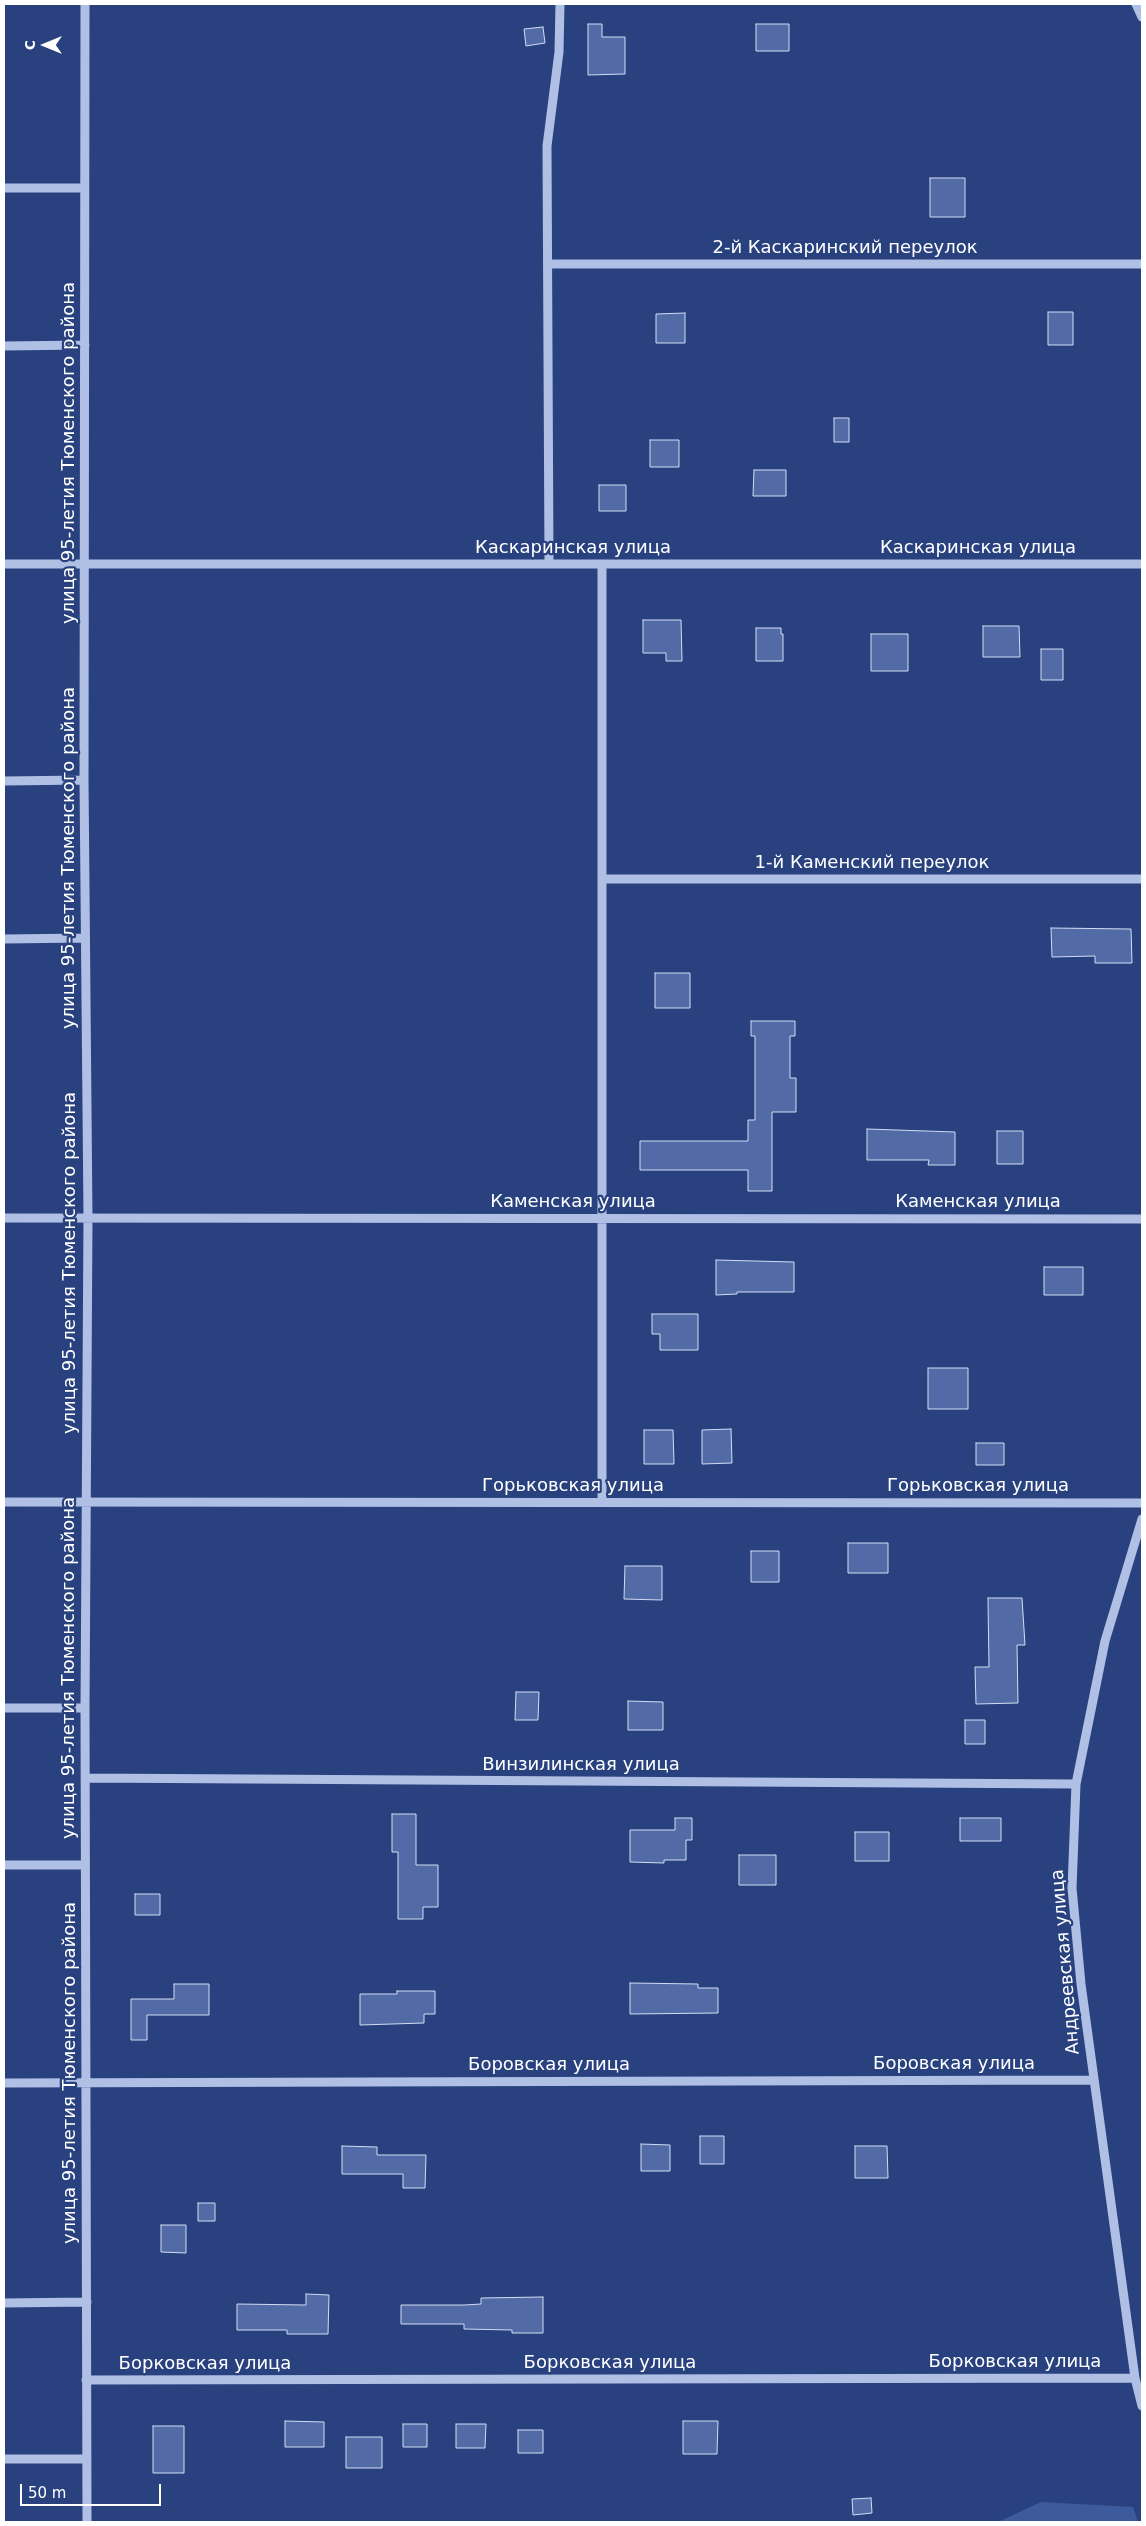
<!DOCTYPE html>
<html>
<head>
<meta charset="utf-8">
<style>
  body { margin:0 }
  #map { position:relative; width:1146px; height:2526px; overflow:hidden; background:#29427f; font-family:"DejaVu Sans",sans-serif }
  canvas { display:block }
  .frame { position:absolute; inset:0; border:5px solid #fff; pointer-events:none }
  .north { position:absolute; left:20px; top:20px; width:50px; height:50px; -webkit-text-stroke:4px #29427f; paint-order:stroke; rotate:270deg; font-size:14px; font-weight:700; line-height:20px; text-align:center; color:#fff }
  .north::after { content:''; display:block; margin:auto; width:18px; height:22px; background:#fff; clip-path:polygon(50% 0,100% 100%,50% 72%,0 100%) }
  .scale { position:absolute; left:20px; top:2484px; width:141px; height:22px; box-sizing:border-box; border:2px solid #fff; border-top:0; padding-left:6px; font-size:15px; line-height:18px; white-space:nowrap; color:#fff; -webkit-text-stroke:4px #29427f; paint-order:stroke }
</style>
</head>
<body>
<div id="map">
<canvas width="1146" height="2526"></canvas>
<div class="frame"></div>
<div class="north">С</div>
<div class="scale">50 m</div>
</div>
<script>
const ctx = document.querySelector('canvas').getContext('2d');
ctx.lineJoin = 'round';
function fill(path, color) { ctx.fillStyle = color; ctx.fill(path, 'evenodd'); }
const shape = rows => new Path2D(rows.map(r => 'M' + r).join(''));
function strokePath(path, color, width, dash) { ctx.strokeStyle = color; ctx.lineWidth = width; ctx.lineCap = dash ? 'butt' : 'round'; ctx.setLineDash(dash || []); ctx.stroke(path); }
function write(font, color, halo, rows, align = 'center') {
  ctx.font = font + ' "DejaVu Sans",sans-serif'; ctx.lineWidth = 4.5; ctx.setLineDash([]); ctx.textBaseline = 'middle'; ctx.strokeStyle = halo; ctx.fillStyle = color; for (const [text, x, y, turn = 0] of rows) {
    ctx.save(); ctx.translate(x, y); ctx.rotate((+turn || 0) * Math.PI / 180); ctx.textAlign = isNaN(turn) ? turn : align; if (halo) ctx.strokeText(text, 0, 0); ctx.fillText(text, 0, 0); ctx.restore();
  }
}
fill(shape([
  [1041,2502,1133,2507,1138,2522,998,2522]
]), '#3d5a9c');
const building = shape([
  [588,24,602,24,602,37,625,37,625,74,588,75,588,24],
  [756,24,789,24,789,51,756,51,756,24],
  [543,27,545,43,526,46,524,29,543,27],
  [930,178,965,178,965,217,930,217,930,178],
  [1048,312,1073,312,1073,345,1048,345,1048,312],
  [685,313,685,343,656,343,656,314,685,313],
  [834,418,849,418,849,442,834,442,834,418],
  [650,440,679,440,679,467,650,467,650,440],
  [754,470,786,470,786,496,753,496,754,470],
  [599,485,626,485,626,511,599,511,599,485],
  [643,620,681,620,682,661,666,661,666,653,643,653,643,620],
  [983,626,1019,626,1020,657,983,657,983,626],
  [756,628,781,628,781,634,783,634,783,661,756,661,756,628],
  [871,634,908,634,908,671,871,671,871,634],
  [1041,649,1063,649,1063,680,1041,680,1041,649],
  [1051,928,1131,929,1132,963,1095,963,1095,956,1052,957,1051,928],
  [655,973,690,973,690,1008,655,1008,655,973],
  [751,1021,795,1021,795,1036,790,1036,790,1078,796,1078,796,1112,772,1112,772,1191,748,1191,748,1170,640,1170,640,1141,748,1141,748,1120,755,1120,755,1036,751,1036,751,1021],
  [867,1129,955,1132,955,1165,928,1165,929,1160,867,1160,867,1129],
  [997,1131,1023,1131,1023,1164,997,1164,997,1131],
  [716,1260,794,1262,794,1292,737,1292,737,1294,716,1295,716,1260],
  [1044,1267,1083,1267,1083,1295,1044,1295,1044,1267],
  [652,1314,698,1314,698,1350,660,1350,660,1334,652,1334,652,1314],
  [928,1368,968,1368,968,1409,928,1409,928,1368],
  [731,1429,732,1463,702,1464,702,1430,731,1429],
  [644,1430,673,1430,674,1464,644,1464,644,1430],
  [976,1443,1004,1443,1004,1465,976,1465,976,1443],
  [848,1543,888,1543,888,1573,848,1573,848,1543],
  [751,1551,779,1551,779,1582,751,1582,751,1551],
  [625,1566,662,1566,662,1600,624,1599,625,1566],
  [988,1598,1022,1598,1025,1645,1017,1645,1018,1703,976,1704,975,1667,989,1667,988,1598],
  [516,1692,539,1692,538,1720,515,1720,516,1692],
  [628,1701,663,1702,663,1730,628,1730,628,1701],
  [965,1720,985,1720,985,1744,965,1744,965,1720],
  [392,1814,416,1814,416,1865,438,1865,438,1907,423,1907,423,1919,398,1919,398,1852,392,1852,392,1814],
  [675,1818,692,1818,692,1840,686,1840,686,1860,664,1860,664,1863,630,1862,630,1830,675,1830,675,1818],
  [960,1818,1001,1818,1001,1841,960,1841,960,1818],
  [855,1832,889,1832,889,1861,855,1861,855,1832],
  [739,1855,776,1855,776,1885,739,1885,739,1855],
  [135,1894,160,1894,160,1915,135,1915,135,1894],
  [630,1983,698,1984,698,1988,718,1988,718,2013,630,2014,630,1983],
  [174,1984,209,1984,209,2015,147,2015,147,2040,131,2040,131,1999,174,1999,174,1984],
  [397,1991,435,1991,435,2014,424,2014,424,2023,360,2025,360,1994,397,1994,397,1991],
  [700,2136,724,2136,724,2164,700,2164,700,2136],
  [641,2144,670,2145,670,2171,641,2171,641,2144],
  [342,2146,377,2147,377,2155,426,2155,425,2188,403,2188,403,2174,342,2174,342,2146],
  [855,2146,887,2146,888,2178,855,2178,855,2146],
  [198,2203,215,2203,215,2221,198,2221,198,2203],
  [161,2225,186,2225,186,2253,161,2252,161,2225],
  [306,2294,329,2295,328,2334,287,2334,287,2330,237,2330,237,2304,306,2305,306,2294],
  [543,2297,543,2333,512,2333,512,2330,464,2329,464,2324,401,2324,401,2305,464,2305,481,2304,481,2298,543,2297],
  [285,2421,324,2422,324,2447,285,2447,285,2421],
  [683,2421,718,2421,717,2454,683,2454,683,2421],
  [403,2424,427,2424,427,2447,403,2447,403,2424],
  [456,2424,486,2424,485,2448,456,2448,456,2424],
  [153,2426,184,2426,184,2473,153,2473,153,2426],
  [518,2430,543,2430,543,2453,518,2453,518,2430],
  [346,2437,382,2437,382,2468,346,2468,346,2437],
  [871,2498,872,2513,853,2515,852,2499,871,2498]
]);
fill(building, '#526ba7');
strokePath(building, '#d2ddf4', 1);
strokePath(shape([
  [85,4,84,780,88,1218,85,1708,87,2522],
  [1136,4,1142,17],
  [4,188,84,188],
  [548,264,1142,264],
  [4,346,85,345],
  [4,564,1142,564],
  [549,564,547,146,559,52,560,4],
  [602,564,602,1502],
  [4,781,84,780],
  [602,879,1142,879],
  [4,939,85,938],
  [4,1218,1142,1219],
  [4,1502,1142,1503],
  [1142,1519,1105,1641,1076,1784,1072,1888,1081,1984,1135,2378,1142,2406],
  [4,1708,85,1708],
  [85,1778,1076,1784],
  [4,1865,85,1865],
  [4,2083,1094,2080],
  [4,2303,87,2302],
  [86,2380,1135,2378],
  [4,2459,87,2459]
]), '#b0c0e5', 9);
write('18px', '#fff', '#29427f', [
  ["2-й Каскаринский переулок",845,248],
  ["улица 95-летия Тюменского района",69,453,-90],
  ["Каскаринская улица",573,548],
  ["Каскаринская улица",978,548],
  ["улица 95-летия Тюменского района",69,858,-90],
  ["1-й Каменский переулок",872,863],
  ["Каменская улица",573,1202],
  ["Каменская улица",978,1202],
  ["улица 95-летия Тюменского района",70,1263,-90],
  ["Горьковская улица",573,1486],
  ["Горьковская улица",978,1486],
  ["улица 95-летия Тюменского района",69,1668,-90],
  ["Винзилинская улица",581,1765],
  ["Андреевская улица",1066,1962,-95],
  ["Боровская улица",954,2064],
  ["Боровская улица",549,2065],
  ["улица 95-летия Тюменского района",70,2073,-90],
  ["Борковская улица",1015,2362],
  ["Борковская улица",610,2363],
  ["Борковская улица",205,2364]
]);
</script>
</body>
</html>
